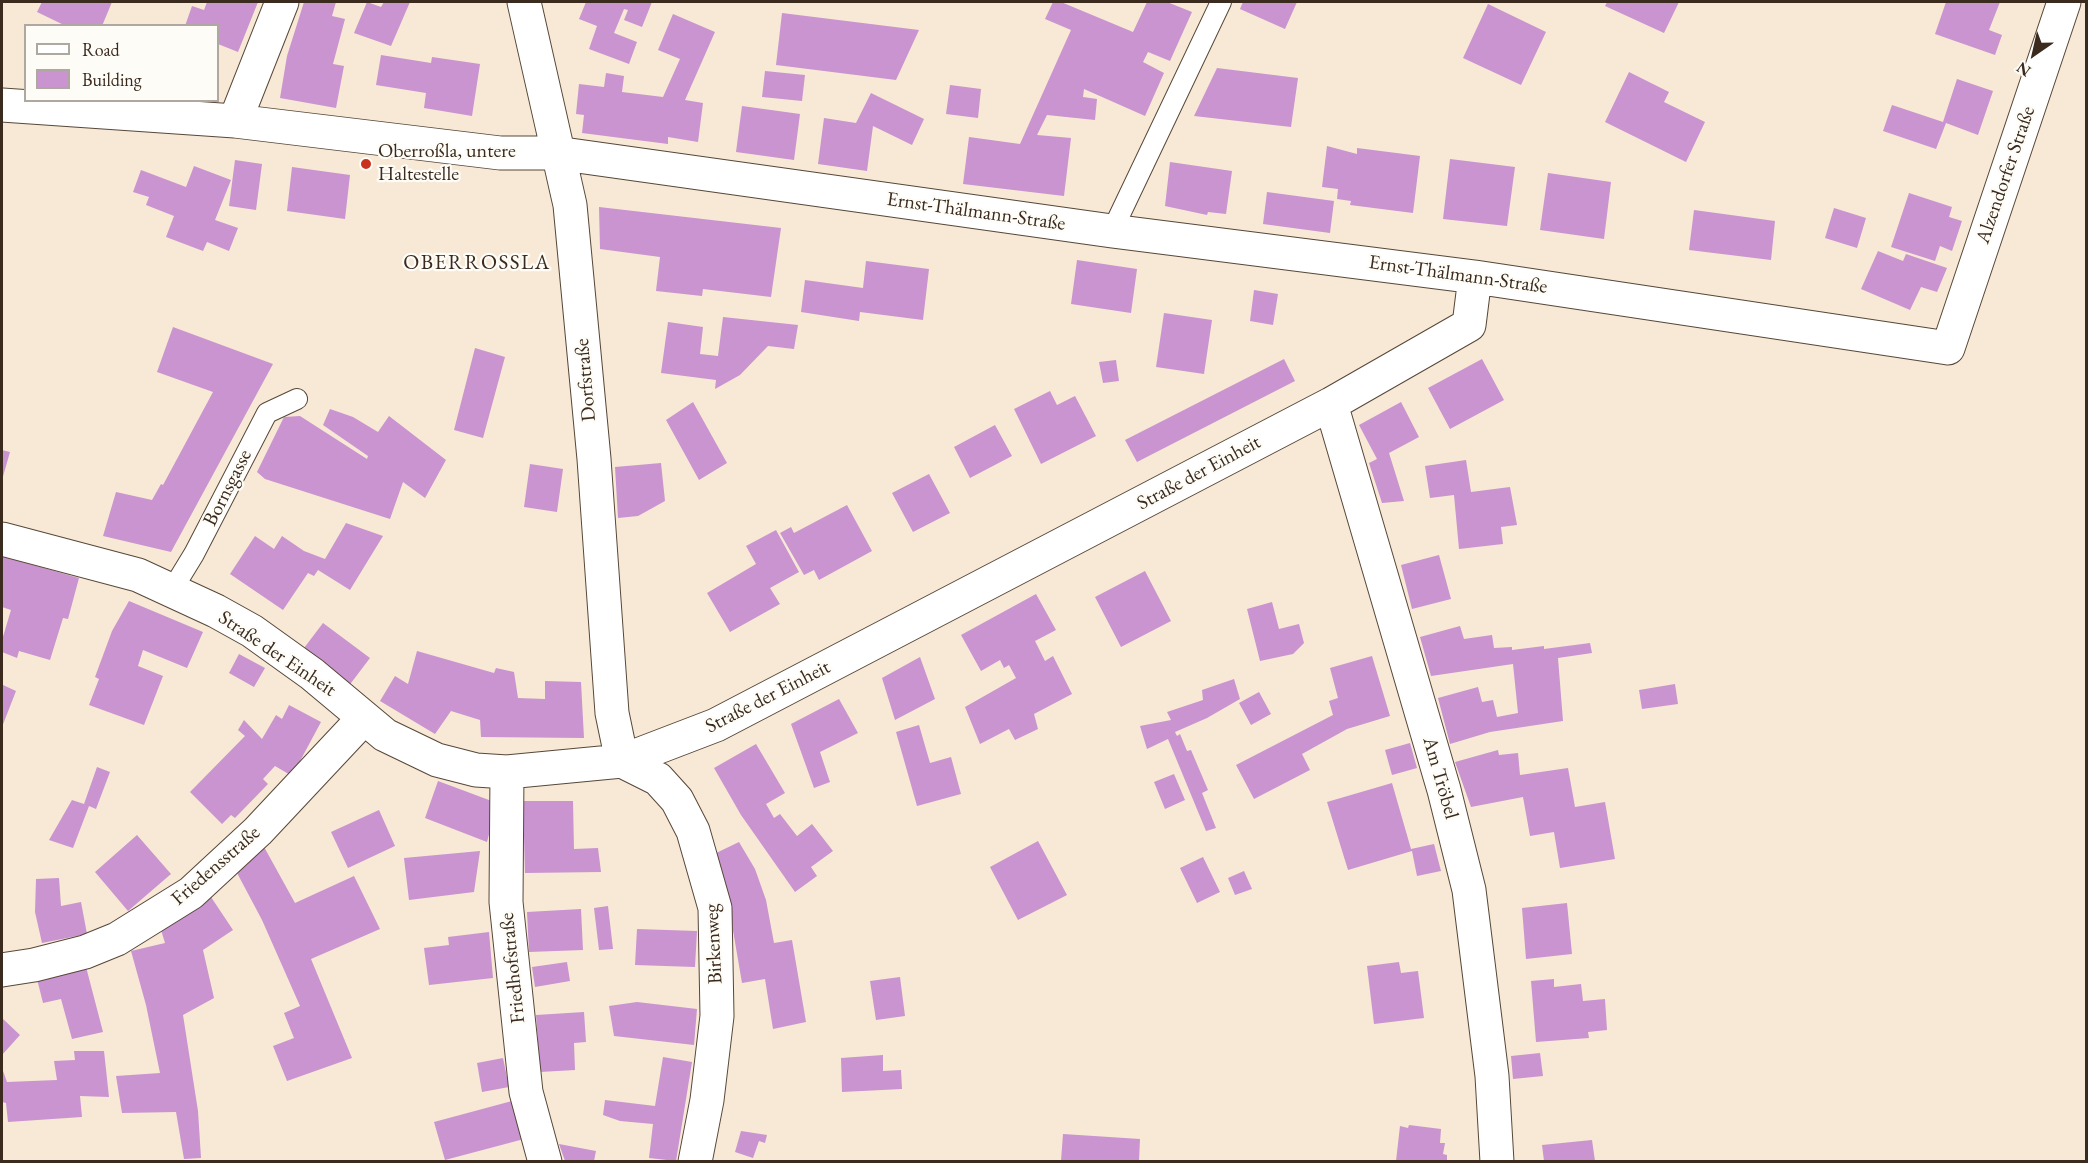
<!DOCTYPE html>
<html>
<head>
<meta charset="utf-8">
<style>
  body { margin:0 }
  #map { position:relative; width:2088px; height:1163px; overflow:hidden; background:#f7e9d5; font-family:"EB Garamond",serif }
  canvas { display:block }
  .frame { position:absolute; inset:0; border:3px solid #3b2a1e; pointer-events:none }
  .legend { position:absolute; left:24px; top:24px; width:195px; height:78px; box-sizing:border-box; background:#fdfcf7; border:2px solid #afa8a0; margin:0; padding:8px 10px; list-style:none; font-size:18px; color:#3b2a1e }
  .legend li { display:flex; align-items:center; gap:12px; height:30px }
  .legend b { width:30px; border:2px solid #afa8a0 }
  .north { position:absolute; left:2004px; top:24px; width:60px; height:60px; -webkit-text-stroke:4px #fdfcf7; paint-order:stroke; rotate:214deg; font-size:16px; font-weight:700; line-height:24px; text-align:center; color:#3b2a1e }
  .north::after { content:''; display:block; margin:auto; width:21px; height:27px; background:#3b2a1e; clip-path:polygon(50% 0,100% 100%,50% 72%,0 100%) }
</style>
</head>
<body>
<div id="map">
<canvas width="2088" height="1163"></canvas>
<div class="frame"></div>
<ul class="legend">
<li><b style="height:8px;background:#fff"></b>Road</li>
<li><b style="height:16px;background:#c994d0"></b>Building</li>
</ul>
<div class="north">N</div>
</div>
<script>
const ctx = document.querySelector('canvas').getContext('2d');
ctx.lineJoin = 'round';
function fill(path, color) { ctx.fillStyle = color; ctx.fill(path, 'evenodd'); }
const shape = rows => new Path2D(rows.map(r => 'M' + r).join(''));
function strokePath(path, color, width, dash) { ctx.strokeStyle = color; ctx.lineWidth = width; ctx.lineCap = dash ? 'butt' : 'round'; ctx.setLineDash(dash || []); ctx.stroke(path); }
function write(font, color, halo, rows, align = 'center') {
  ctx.font = font + ' "EB Garamond",serif'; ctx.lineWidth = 4.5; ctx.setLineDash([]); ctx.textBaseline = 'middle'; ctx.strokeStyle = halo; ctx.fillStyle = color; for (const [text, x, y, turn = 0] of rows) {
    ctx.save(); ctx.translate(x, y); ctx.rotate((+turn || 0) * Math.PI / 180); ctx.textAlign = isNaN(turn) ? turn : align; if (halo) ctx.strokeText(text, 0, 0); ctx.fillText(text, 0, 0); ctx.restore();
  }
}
fill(shape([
  [42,2,112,2,102,26,66,26,37,12],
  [207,2,258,2,238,52,218,44,218,26,185,26,192,6,204,10],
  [304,2,336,2,332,16,345,19,333,64,344,66,336,108,280,98,287,56],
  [367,2,381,7,384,2,410,2,391,46,354,33],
  [586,2,652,2,642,27,624,20,628,10,624,9,614,33,637,42,629,64,589,49,597,26,579,19],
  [1053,2,1061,2,1133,32,1147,2,1167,2,1192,12,1170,61,1148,52,1143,62,1164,73,1145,116,1084,89,1083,97,1097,99,1095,120,1047,115,1037,135,1071,138,1064,196,963,184,969,137,1020,144,1071,30,1045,19],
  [1243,2,1297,2,1285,29,1240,9],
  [1607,2,1679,2,1664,33,1605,6],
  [1946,2,2000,2,1989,30,2002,35,1995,55,1935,34],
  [1488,4,1546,32,1521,85,1463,58],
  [782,13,919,30,896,80,776,65],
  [673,14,715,32,685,100,703,103,698,142,668,137,668,144,582,133,584,115,576,114,579,84,604,87,606,73,624,76,622,92,663,97,680,59,658,50],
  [381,55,431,63,432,57,480,64,472,116,424,108,426,93,376,85],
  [1217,68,1298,78,1291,127,1194,116],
  [765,71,805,75,802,101,762,97],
  [1629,72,1669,92,1664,102,1705,122,1686,162,1605,122],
  [1957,79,1993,91,1978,135,1946,123,1936,149,1883,131,1892,105,1943,122],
  [950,85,981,89,978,118,946,114],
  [871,93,924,119,912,145,873,126,867,171,818,164,824,118,856,123],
  [742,106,800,114,794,160,736,152],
  [1327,146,1357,154,1357,148,1420,156,1413,213,1350,205,1351,201,1337,199,1338,189,1322,187],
  [1450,159,1515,167,1507,226,1443,219],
  [235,160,262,164,256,210,229,206],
  [1170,162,1232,171,1226,214,1208,212,1207,215,1165,206],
  [194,166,231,180,215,220,238,228,229,251,207,242,203,251,166,237,174,216,146,205,149,197,133,192,141,170,186,187],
  [292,167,350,175,345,219,287,211],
  [1548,173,1611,182,1604,239,1540,230],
  [1267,192,1334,201,1330,233,1263,224],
  [1909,193,1952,207,1949,217,1962,221,1952,251,1940,246,1935,261,1891,247],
  [599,207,781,228,771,297,703,289,702,296,656,291,660,257,600,249],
  [1834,208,1866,218,1857,248,1825,238],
  [1694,210,1775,221,1771,260,1689,250],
  [1878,251,1903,261,1906,254,1947,268,1937,292,1921,287,1910,310,1861,289],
  [1077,260,1137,269,1131,313,1071,304],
  [866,261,929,269,923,320,860,312,859,321,801,312,805,280,863,288],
  [1254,290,1278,294,1273,325,1250,321],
  [1164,313,1212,320,1204,374,1156,367],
  [723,317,798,325,794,349,768,346,740,375,715,389,716,380,661,373,668,322,703,327,700,354,718,356],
  [173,327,273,364,171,552,103,536,116,492,152,500,161,484,163,485,213,392,157,372],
  [475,348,505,357,483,438,454,430],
  [1284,359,1295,381,1137,462,1125,440],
  [1482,359,1504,400,1450,429,1428,388],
  [1116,360,1119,381,1103,383,1099,362],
  [1050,391,1057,405,1075,396,1096,436,1041,464,1014,409],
  [693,402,727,463,699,480,666,420],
  [1401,402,1419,437,1389,453,1404,501,1382,503,1369,463,1377,459,1359,425],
  [330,409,353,417,378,432,389,416,446,460,425,498,403,482,390,519,265,479,257,472,284,417,300,416,367,459,368,456,323,425],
  [995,425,1012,456,970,478,954,447],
  [2,450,10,452,2,480],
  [1466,460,1471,492,1510,487,1517,525,1501,527,1503,544,1459,549,1454,495,1430,498,1425,466],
  [661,463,665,501,638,516,618,518,615,467],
  [530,464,563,469,557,512,524,507],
  [929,474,950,513,913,532,892,493],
  [847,505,872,551,819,580,814,570,804,575,780,533,791,527,794,533],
  [346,523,383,536,350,590,318,570,314,576,308,573,283,610,230,574,255,536,274,549,282,536,304,551,325,559],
  [776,530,799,572,770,588,780,604,730,632,707,593,756,564,746,546],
  [1439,555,1451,599,1412,609,1401,565],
  [2,556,79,578,68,619,63,618,50,660,19,651,17,658,2,652,2,640,11,610,2,607],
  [1145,571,1171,621,1121,647,1095,597],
  [1036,594,1056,630,1035,641,1045,661,1053,656,1072,694,1034,714,1038,729,1015,740,1009,729,980,744,965,707,1016,678,1009,665,1004,668,1000,660,981,671,961,635],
  [129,601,203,632,187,668,143,650,138,666,163,676,144,725,89,705,99,679,95,677,112,631],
  [1272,602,1279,629,1299,624,1304,643,1293,654,1260,661,1247,609],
  [323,623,370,658,348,687,301,652],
  [1460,626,1464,639,1492,635,1494,648,1512,647,1512,650,1544,646,1544,649,1590,643,1592,653,1558,658,1563,721,1490,732,1450,744,1438,698,1478,687,1482,702,1493,700,1497,717,1518,713,1513,664,1431,676,1420,637],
  [417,651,494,673,496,668,514,672,518,698,545,699,545,681,581,682,584,738,481,737,480,720,451,711,435,734,380,701,395,676,408,684],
  [239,654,265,668,254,687,229,673],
  [1372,656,1390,716,1347,729,1302,754,1310,770,1254,799,1236,765,1333,715,1329,701,1338,698,1330,668],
  [920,657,935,699,895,720,882,678],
  [1234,679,1240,699,1207,718,1175,732,1177,736,1180,734,1187,751,1191,750,1208,790,1202,793,1216,828,1206,831,1168,739,1147,749,1140,726,1171,720,1167,712,1203,700,1202,690],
  [1675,684,1678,704,1642,709,1639,690],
  [3,685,16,691,2,727,2,689],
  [1259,692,1271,714,1251,725,1239,703],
  [839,699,858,733,820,752,830,782,814,788,791,724],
  [289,705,321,722,292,776,275,766,263,779,268,784,235,818,231,815,222,824,190,792,245,736,238,730,244,720,262,739,276,715,282,719],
  [919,725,930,763,951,757,961,794,917,806,896,732],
  [1410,743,1417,768,1392,775,1385,750],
  [756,744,785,793,766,804,774,818,780,814,797,836,812,824,833,851,811,867,817,876,795,892,741,815,714,768],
  [1498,750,1499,755,1518,753,1520,775,1568,768,1575,807,1605,802,1615,859,1560,868,1554,832,1530,836,1523,797,1471,807,1455,762],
  [97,767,110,772,96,809,89,806,73,848,49,840,72,800,84,804],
  [1174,774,1185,800,1165,809,1154,782],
  [438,781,497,803,487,842,425,818],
  [1392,783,1411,849,1434,844,1441,871,1417,876,1412,851,1348,870,1327,802],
  [523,801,573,801,574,849,598,848,601,872,525,873],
  [379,810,395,846,348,868,331,832],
  [137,835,171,874,128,911,95,872],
  [1038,841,1067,895,1018,920,990,867],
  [739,842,755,869,766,900,774,943,792,940,806,1022,773,1029,765,979,742,983,729,907,712,855],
  [263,845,295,903,354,876,380,929,311,959,352,1058,287,1081,273,1046,294,1038,284,1013,300,1006,262,920,236,871],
  [480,851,474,892,409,900,404,858],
  [1203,857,1220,892,1197,903,1180,868],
  [1244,871,1252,889,1235,895,1228,878],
  [59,878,61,906,81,902,87,934,42,943,35,912,36,879],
  [211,897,233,930,203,950,214,998,183,1015,198,1111,201,1158,184,1159,176,1112,122,1113,116,1076,160,1073,146,1005,131,951,165,943,161,930],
  [1567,903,1572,954,1526,959,1522,908],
  [608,906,613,949,599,950,594,908],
  [581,909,583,950,529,952,527,912],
  [637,929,697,931,695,967,635,965],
  [489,932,493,978,429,985,424,948,449,945,448,937],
  [567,962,570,981,535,987,532,967],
  [1399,962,1401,973,1418,971,1424,1018,1374,1024,1367,966],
  [85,963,103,1032,72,1039,61,999,43,1003,36,975],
  [900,977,905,1016,876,1020,870,981],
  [1554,979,1554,987,1581,984,1583,1001,1605,999,1607,1030,1588,1032,1589,1038,1536,1042,1531,981],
  [637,1002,697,1009,694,1045,614,1036,609,1006],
  [584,1012,586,1042,574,1043,575,1070,540,1072,536,1015],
  [2,1018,20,1035,2,1055],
  [74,1051,104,1051,109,1097,80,1096,82,1117,8,1122,6,1103,2,1102,2,1068,7,1082,57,1080,54,1061,75,1060],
  [1540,1053,1543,1076,1513,1079,1511,1056],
  [883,1055,883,1071,901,1070,902,1089,842,1092,841,1058],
  [663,1057,692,1062,676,1161,649,1158,653,1124,620,1121,603,1115,605,1100,655,1106],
  [503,1058,509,1087,482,1092,477,1063],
  [512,1101,524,1139,445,1160,434,1122],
  [1409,1125,1441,1129,1440,1143,1445,1143,1443,1154,1447,1155,1447,1161,1396,1161,1400,1126,1408,1128],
  [741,1131,767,1135,765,1143,759,1141,753,1158,735,1152],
  [1063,1134,1140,1139,1139,1161,1061,1161],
  [1592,1140,1595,1161,1544,1161,1542,1145],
  [559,1144,596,1151,594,1161,565,1161]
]), '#c994d0');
const service = shape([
  [1112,231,1221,2],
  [172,590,194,554,267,413,297,399]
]);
const minor = shape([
  [524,2,570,205,594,459,612,713,622,761],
  [2,105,235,121,500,153,556,153,1112,231,1475,277,1948,348,2064,2],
  [235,121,282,2],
  [1331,404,1444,790,1469,890,1492,1076,1497,1162],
  [2,539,138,575,216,611,252,631,312,674,385,735,437,760,476,770,507,772,622,761,716,725,1331,404,1469,325,1475,277],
  [622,761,658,779,677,800,693,831,715,908,717,1016,707,1100,695,1162],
  [507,772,506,902,526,1092,545,1162],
  [2,970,34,965,85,952,117,939,191,893,258,831,363,719]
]);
strokePath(service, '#574739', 22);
strokePath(minor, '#574739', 35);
strokePath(service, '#fff', 20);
strokePath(minor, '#fff', 33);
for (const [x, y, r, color] of [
  [366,164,6,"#c8321e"]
]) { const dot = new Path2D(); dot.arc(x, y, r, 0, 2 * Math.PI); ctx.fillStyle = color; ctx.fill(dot); strokePath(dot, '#fdfcf7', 2); }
write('20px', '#3b2a1e', '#fdfcf7', [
  ["Oberroßla, untere",378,152],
  ["Haltestelle",378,175]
], 'left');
write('20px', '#3b2a1e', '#fdfcf7', [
  ["Alzendorfer Straße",2006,175,-71],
  ["Ernst-Thälmann-Straße",976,212,8],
  ["Ernst-Thälmann-Straße",1458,275,8],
  ["Dorfstraße",586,380,-95],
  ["Straße der Einheit",1199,473,-28],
  ["Bornsgasse",228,488,-63],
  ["Straße der Einheit",277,654,34],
  ["Straße der Einheit",768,697,-27],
  ["Am Tröbel",1440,778,74],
  ["Friedensstraße",216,866,-41],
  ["Birkenweg",714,944,-93],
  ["Friedhofstraße",513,968,-96]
]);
ctx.letterSpacing = '1.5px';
write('21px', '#3b2a1e', '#fdfcf7', [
  ["OBERROSSLA",477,263]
]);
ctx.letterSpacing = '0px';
</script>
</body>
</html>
